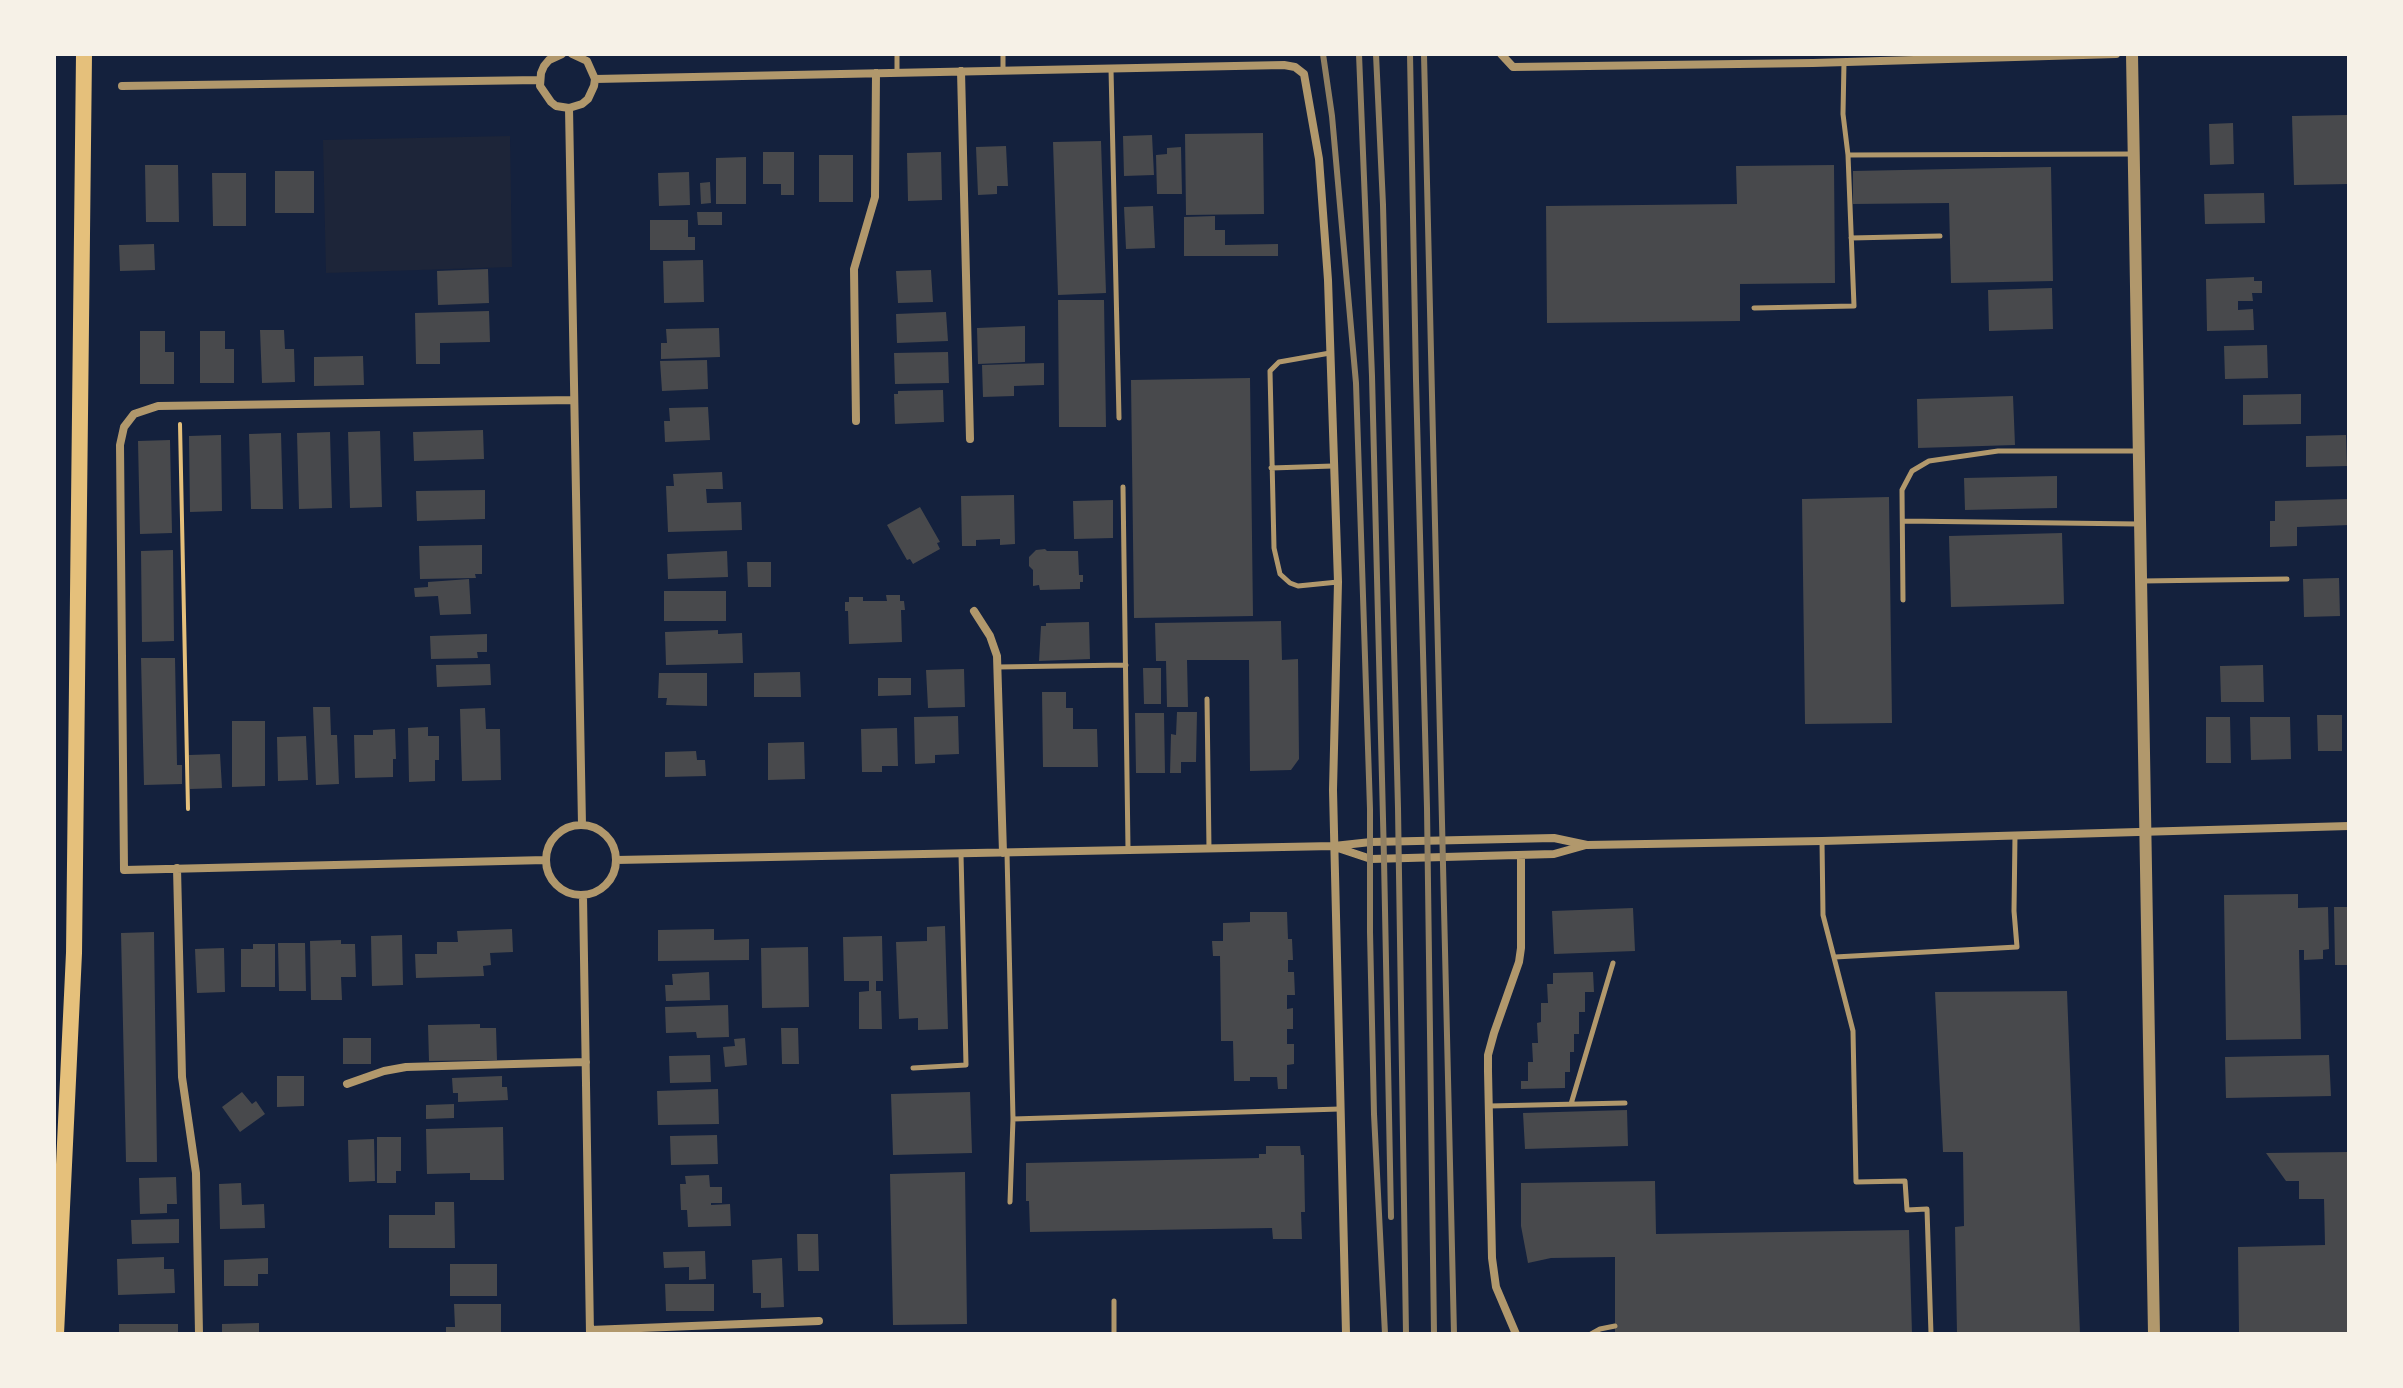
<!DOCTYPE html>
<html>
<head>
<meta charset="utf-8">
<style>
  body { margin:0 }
  #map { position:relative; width:2403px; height:1388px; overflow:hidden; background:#14213d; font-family:Helvetica,sans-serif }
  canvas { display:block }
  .frame { position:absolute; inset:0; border:56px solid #f6f1e7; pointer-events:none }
</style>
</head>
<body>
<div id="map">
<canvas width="2403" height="1388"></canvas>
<div class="frame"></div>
</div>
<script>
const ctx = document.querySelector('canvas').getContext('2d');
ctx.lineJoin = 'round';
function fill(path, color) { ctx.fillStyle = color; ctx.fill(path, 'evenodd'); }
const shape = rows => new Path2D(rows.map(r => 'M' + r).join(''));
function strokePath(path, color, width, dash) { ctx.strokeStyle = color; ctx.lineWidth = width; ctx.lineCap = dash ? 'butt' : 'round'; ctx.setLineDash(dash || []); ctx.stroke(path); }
fill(shape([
  [510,136,512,267,326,273,323,140]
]), '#1d2539');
fill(shape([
  [2347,115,2348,184,2294,185,2292,116],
  [2233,123,2234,164,2210,165,2209,124],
  [1263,133,1264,214,1186,215,1185,134],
  [1152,135,1154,175,1124,176,1123,136],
  [1101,141,1106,293,1058,295,1053,142],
  [1006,146,1008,186,997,186,997,194,978,195,976,147],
  [1181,147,1182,194,1157,194,1156,155,1167,154,1167,148],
  [763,152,794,152,794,195,781,195,781,184,763,184],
  [941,152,942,200,908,201,907,153],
  [819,155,853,155,853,202,819,202],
  [746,157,746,204,716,204,716,158],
  [145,165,178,165,179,222,146,222],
  [1834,165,1835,283,1740,284,1740,321,1547,323,1546,206,1737,204,1736,166],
  [2051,167,2053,281,1951,283,1949,203,1853,204,1853,171],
  [275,171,314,171,314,213,275,213],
  [689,172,690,205,659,206,658,173],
  [212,173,246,173,246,226,213,226],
  [710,182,711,203,701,204,700,183],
  [2264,193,2265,223,2205,224,2204,194],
  [1153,206,1155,248,1126,249,1124,207],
  [697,212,722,212,722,225,698,225],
  [1215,216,1215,230,1225,230,1225,245,1278,244,1278,256,1184,256,1184,217],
  [650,220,688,220,688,237,695,237,695,250,650,250],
  [154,244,155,270,120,271,119,245],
  [703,260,704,302,664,303,663,261],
  [488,269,489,303,438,305,437,271],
  [931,270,933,302,898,303,896,271],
  [2254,277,2254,281,2262,281,2262,293,2252,293,2253,301,2238,301,2238,310,2253,309,2254,330,2207,331,2206,279],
  [2052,288,2053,329,1989,331,1988,290],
  [1058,300,1104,300,1106,427,1059,427],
  [489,311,490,342,440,343,440,364,416,364,415,313],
  [946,312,948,341,897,343,896,314],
  [1025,326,1025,362,978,364,977,328],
  [719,328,720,357,661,359,661,343,667,343,666,329],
  [260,330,284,330,285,349,294,349,295,382,262,383],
  [140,331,165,331,165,352,174,352,174,384,140,384],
  [200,331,225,331,225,349,234,349,234,383,200,383],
  [2267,345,2268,378,2225,379,2224,346],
  [948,352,949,383,895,384,894,353],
  [363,356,364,385,314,386,314,357],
  [707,360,708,389,662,391,660,361],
  [1044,363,1044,385,1014,386,1014,396,983,397,982,365],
  [1250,378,1253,616,1134,618,1131,380],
  [943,390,944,422,895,424,894,394,898,394,898,391],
  [2301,394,2301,424,2243,425,2243,395],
  [2013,396,2015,445,1918,448,1917,399],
  [708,407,710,440,665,442,664,421,670,421,669,408],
  [483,430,484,459,414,461,413,432],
  [380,431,382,507,350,508,348,432],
  [330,432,332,508,299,509,297,433],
  [281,433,283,509,251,509,249,434],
  [221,435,222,511,190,512,189,436],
  [2346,435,2347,466,2306,467,2306,436],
  [170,440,172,533,140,534,138,441],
  [722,472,723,489,706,489,707,503,741,502,742,530,668,532,666,486,674,486,673,474],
  [2057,476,2057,508,1965,510,1964,478],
  [485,490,485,519,417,521,416,491],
  [1014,495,1015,544,1000,545,1000,539,976,540,976,546,962,546,961,496],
  [1889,497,1892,723,1805,724,1802,499],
  [2349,499,2349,525,2297,527,2297,546,2270,547,2270,521,2275,521,2275,501],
  [1113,500,1113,538,1074,539,1073,501],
  [920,507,940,542,937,543,940,549,913,564,910,559,907,560,887,525],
  [2062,533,2064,604,1951,607,1949,536],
  [482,545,482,574,475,574,476,578,420,579,419,546],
  [1045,549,1047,551,1078,551,1079,575,1083,575,1083,582,1080,582,1080,589,1040,590,1039,585,1033,586,1033,570,1029,566,1029,557,1036,550],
  [173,550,174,641,142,642,141,551],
  [727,551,728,577,668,579,667,554],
  [747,562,771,562,771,587,748,587],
  [2339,578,2340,616,2304,617,2303,579],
  [469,579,471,614,440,615,438,596,415,597,414,588,428,587,428,582],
  [664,591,726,591,726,621,664,621],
  [886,595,900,595,900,601,904,601,905,610,901,610,902,642,849,644,848,611,845,611,845,602,849,602,849,597,863,597,863,601,887,601],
  [1281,621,1282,660,1298,659,1299,759,1291,770,1250,771,1249,660,1187,660,1188,707,1167,707,1166,661,1156,661,1155,623],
  [1089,622,1090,659,1039,661,1041,626,1046,626,1046,623],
  [718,630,718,634,742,633,743,663,666,665,665,632],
  [487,634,487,652,477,652,478,658,431,659,430,636],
  [141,658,175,658,177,765,182,765,182,784,144,785],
  [490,664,491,685,437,687,436,665],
  [2263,665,2264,702,2221,702,2220,666],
  [1143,668,1161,668,1161,704,1144,704],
  [964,669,965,707,928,708,926,670],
  [800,672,801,697,754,697,754,673],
  [659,673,707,673,707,706,666,705,667,698,658,698],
  [878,678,911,678,911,695,878,696],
  [1042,692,1066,692,1066,708,1073,708,1073,729,1097,729,1098,767,1043,767],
  [313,707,330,707,331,735,337,735,339,784,316,785],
  [485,708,486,729,500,729,501,780,462,781,460,709],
  [1177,712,1197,712,1196,762,1181,762,1181,773,1170,773,1171,734,1176,735],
  [1135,713,1164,713,1165,773,1136,773],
  [2317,715,2342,715,2342,751,2318,751],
  [958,716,959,754,935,755,935,763,915,764,914,717],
  [2206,717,2230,717,2231,763,2206,763],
  [2250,717,2290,717,2291,759,2251,760],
  [232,721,265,721,265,786,232,787],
  [428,727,428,736,439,736,439,760,435,760,435,781,409,782,408,728],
  [897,728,898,766,882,766,882,772,862,772,861,729],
  [395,729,396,759,393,759,393,777,355,778,354,735,373,735,373,730],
  [306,736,308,780,278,781,277,737],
  [804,742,805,779,768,780,768,743],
  [696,751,697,760,705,760,706,776,665,777,665,752],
  [220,754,222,788,190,789,189,755],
  [2298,894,2298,908,2328,907,2329,949,2323,950,2323,959,2304,960,2304,950,2299,950,2301,1039,2226,1040,2224,895],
  [2334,907,2349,907,2349,965,2335,965],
  [1633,908,1635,951,1554,954,1552,911],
  [1250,912,1287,912,1288,939,1292,939,1293,960,1288,960,1288,972,1294,972,1295,995,1287,995,1287,1009,1293,1008,1293,1029,1287,1029,1287,1044,1294,1044,1294,1064,1287,1065,1287,1089,1278,1089,1277,1077,1250,1077,1250,1081,1234,1081,1233,1041,1221,1041,1220,956,1213,956,1212,941,1223,941,1223,923,1250,922],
  [945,926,948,1029,918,1030,918,1018,899,1019,896,942,927,941,927,927],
  [512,929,513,952,490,953,491,965,483,966,484,976,416,978,415,954,437,954,437,942,458,942,457,931],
  [714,929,714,940,749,939,749,960,658,961,658,930],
  [154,932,157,1162,126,1162,121,933],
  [402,935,403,985,372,986,371,936],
  [882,936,883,981,876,981,876,991,881,991,882,1029,859,1029,859,992,869,991,869,981,844,981,843,937],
  [341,940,341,944,355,944,356,977,341,977,342,1000,311,1000,310,941],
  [278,943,305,943,306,991,279,991],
  [253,944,275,944,275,987,241,987,241,949,253,949],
  [808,947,809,1007,762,1008,761,948],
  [224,948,225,992,197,993,195,949],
  [709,972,710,1000,666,1001,665,985,673,985,672,974],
  [1593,972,1594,992,1585,992,1585,1012,1579,1012,1579,1034,1574,1034,1574,1052,1570,1052,1570,1072,1565,1072,1565,1088,1521,1089,1521,1081,1528,1081,1528,1062,1533,1062,1532,1043,1538,1043,1537,1023,1541,1022,1541,1003,1548,1003,1547,984,1553,984,1553,973],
  [2067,991,2080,1334,1957,1334,1955,1227,1964,1226,1963,1152,1943,1152,1935,992],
  [728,1005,729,1037,697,1038,696,1032,666,1033,665,1007],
  [480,1024,480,1028,496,1028,497,1060,429,1061,428,1025],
  [781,1028,798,1028,799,1064,782,1064],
  [343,1038,371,1038,371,1064,343,1064],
  [745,1038,747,1065,725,1067,723,1047,735,1046,734,1039],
  [710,1055,711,1082,670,1083,669,1056],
  [2329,1055,2331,1096,2226,1098,2225,1057],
  [277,1076,304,1076,304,1106,277,1107],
  [502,1076,502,1087,507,1087,508,1100,458,1102,458,1093,453,1093,452,1078],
  [718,1089,719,1124,658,1125,657,1091],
  [242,1092,252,1104,256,1101,265,1114,240,1132,222,1107],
  [970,1092,972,1153,893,1155,891,1094],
  [454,1104,454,1118,426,1119,426,1105],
  [1627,1110,1628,1146,1525,1149,1523,1113],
  [503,1127,504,1180,470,1180,470,1173,427,1174,426,1129],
  [717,1135,718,1164,671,1165,670,1136],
  [377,1137,401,1137,401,1171,396,1171,396,1183,377,1183],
  [374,1139,375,1181,349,1182,348,1140],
  [1266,1146,1300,1146,1301,1155,1304,1155,1305,1212,1301,1212,1302,1239,1273,1239,1272,1228,1030,1232,1029,1201,1026,1201,1026,1163,1259,1158,1259,1154,1266,1154],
  [2349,1152,2349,1334,2239,1334,2238,1247,2325,1245,2324,1199,2299,1199,2299,1181,2286,1181,2266,1153],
  [965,1172,967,1324,893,1325,890,1174],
  [709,1175,710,1187,722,1187,722,1203,711,1203,711,1205,730,1204,731,1226,688,1227,687,1210,681,1210,680,1184,686,1184,685,1176],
  [176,1177,177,1204,167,1204,167,1213,140,1214,139,1178],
  [1655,1181,1656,1234,1909,1230,1912,1334,1615,1334,1615,1257,1551,1258,1528,1263,1521,1226,1521,1183],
  [241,1183,242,1205,264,1204,265,1228,220,1229,219,1184],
  [435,1202,454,1202,455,1248,389,1248,389,1215,435,1215],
  [179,1219,179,1243,132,1244,131,1220],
  [797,1234,818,1234,819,1271,798,1271],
  [705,1251,706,1279,689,1280,689,1267,664,1268,663,1252],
  [164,1257,164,1269,174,1269,175,1293,118,1295,117,1259],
  [268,1258,268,1274,258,1274,258,1286,224,1286,224,1260],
  [782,1258,784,1307,761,1308,761,1293,753,1293,752,1260],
  [450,1264,497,1264,497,1296,450,1296],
  [665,1284,714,1284,714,1311,666,1311],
  [454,1304,501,1304,501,1334,446,1334,446,1327,455,1327],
  [259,1323,259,1334,222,1334,222,1324],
  [119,1324,178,1324,178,1334,119,1334]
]), '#48494c');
strokePath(shape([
  [180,424,188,809]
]), '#e5c07b', 4);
strokePath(shape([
  [897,54,897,72],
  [1003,54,1003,71],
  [1844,62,1843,114,1848,155,2133,154],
  [1111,69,1119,418],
  [1851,238,1940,236],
  [1754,308,1854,306,1848,155],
  [1330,353,1279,362,1270,371,1274,548,1280,574,1290,583,1298,586,1338,582],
  [1271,468,1333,466],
  [1123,487,1128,849],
  [1903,521,2138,524],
  [2142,581,2287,579],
  [1903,600,1902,490,1912,471,1929,461,1998,451,2138,451],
  [998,667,1126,665],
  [1207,699,1209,849],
  [1822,841,1823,915,1853,1031,1856,1182,1905,1181,1907,1210,1927,1209,1931,1334],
  [1007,853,1013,1119],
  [1835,957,2017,947,2014,911,2015,836],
  [913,1068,966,1065,961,854],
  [1571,1104,1613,963],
  [1489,1106,1625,1103],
  [1010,1202,1013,1119,1340,1109],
  [1114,1301,1114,1334],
  [1591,1334,1600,1329,1615,1326]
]), '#b1986c', 5);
strokePath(shape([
  [562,54,549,60,544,66,541,73,540,86,551,102,556,106,569,108,582,104,588,99,594,86,595,79,587,61,572,54],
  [1501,54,1513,67,1813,63,2116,54],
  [961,71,970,439],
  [595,79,1284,65,1295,67,1304,74,1319,159,1328,280,1338,582,1333,790,1346,1334],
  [122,86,540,80],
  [569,108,582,825],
  [856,421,854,269,875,197,876,73],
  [974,611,990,636,997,656,1003,853],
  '546 860a35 35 0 1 1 70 0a35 35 0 1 1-70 0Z',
  [1335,847,1371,859,1554,854,1586,845],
  [546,860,124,870,120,445,124,427,134,414,158,406,574,400],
  [616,860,1334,846,1371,842,1554,838,1587,845,1822,841,2349,826],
  [177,868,182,1077,196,1173,199,1334],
  [583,896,590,1334],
  [347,1084,384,1071,406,1067,586,1062],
  [590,1330,819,1321],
  [1516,1334,1496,1287,1492,1258,1488,1071,1488,1055,1494,1033,1519,962,1521,948,1521,855]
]), '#b1986c', 8);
strokePath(shape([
  [2132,54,2154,1334]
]), '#b1986c', 12);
strokePath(shape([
  [56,1334,74,953,84,54]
]), '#e5c07b', 16);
strokePath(shape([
  [1323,54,1332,116,1356,383,1370,809,1370,932,1374,1114,1385,1334],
  [1359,54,1372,376,1384,859,1391,1217],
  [1376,54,1383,205,1398,808,1406,1334],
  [1410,54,1416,380,1427,808,1434,1334],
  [1424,54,1454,1334]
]), '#918062', 6);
</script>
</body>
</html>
